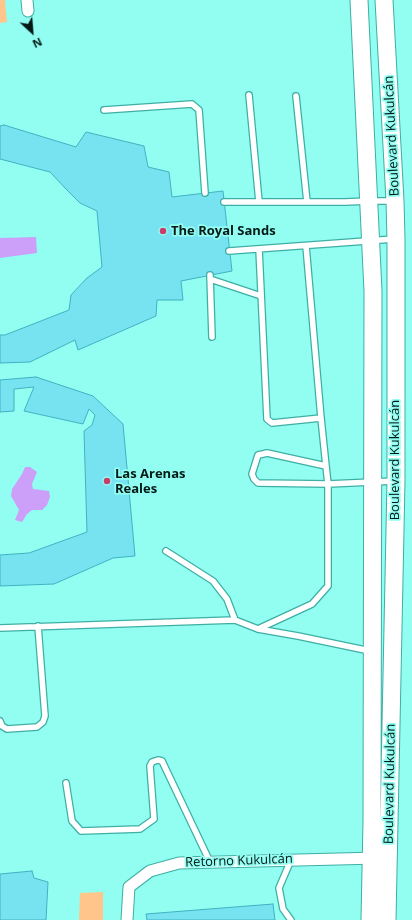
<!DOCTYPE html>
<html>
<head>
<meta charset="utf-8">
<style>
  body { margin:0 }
  #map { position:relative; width:412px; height:920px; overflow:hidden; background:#92fdf1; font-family:"Open Sans",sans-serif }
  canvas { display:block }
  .north { position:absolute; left:12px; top:12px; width:40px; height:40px; -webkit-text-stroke:3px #92fdf1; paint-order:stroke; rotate:154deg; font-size:11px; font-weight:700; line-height:16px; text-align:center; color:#031a17 }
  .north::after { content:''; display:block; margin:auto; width:14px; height:18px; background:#031a17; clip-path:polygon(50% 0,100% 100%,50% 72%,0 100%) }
</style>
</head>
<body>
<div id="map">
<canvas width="412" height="920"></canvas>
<div class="north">N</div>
</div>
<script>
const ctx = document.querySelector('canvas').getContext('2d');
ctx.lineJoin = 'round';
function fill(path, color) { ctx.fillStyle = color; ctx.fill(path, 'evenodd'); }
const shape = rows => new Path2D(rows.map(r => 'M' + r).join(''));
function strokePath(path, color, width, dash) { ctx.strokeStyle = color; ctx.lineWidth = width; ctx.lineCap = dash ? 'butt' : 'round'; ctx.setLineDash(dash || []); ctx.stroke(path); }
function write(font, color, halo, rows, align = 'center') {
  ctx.font = font + ' "Open Sans",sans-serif'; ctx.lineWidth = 3.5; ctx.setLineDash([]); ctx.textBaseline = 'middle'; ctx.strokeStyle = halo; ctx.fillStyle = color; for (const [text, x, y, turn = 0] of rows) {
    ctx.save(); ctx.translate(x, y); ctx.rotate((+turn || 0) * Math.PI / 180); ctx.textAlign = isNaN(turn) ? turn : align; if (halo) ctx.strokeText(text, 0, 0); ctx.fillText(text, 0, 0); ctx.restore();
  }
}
fill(shape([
  [0,0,5,0,7,22,0,23],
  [103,892,103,920,79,920,80,893]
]), '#ffc58a');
fill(shape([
  [36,237,37,253,0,258,0,238],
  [25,467,30,467,37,472,32,484,33,489,49,491,50,497,47,505,42,510,32,510,27,514,22,522,15,520,19,510,11,496,12,489,22,474]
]), '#cca0f8');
const building = shape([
  [4,125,76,147,86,132,144,146,148,167,169,172,172,197,223,191,232,271,181,281,183,300,157,300,156,316,78,350,75,340,30,362,0,363,0,335,5,335,69,310,71,295,87,278,102,267,97,211,80,203,66,189,50,172,0,159,0,126,4,125],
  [36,377,93,396,123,424,135,556,113,558,54,584,0,586,0,555,29,553,87,532,84,431,92,425,95,415,89,409,83,424,24,411,34,387,14,389,14,411,0,412,0,380,36,377],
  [32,871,34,878,48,882,46,920,0,920,0,874,32,871],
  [273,904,275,920,147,920,146,914,273,904]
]);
fill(building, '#77e3f1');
strokePath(building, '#41b2c0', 1);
const lane = shape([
  [249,95,259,202],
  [296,96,307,202],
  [104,110,192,104,199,110,205,193],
  [224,202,345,202,369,201,393,201],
  [259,249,267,419,272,423,321,418,306,246],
  [229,251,394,239],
  [210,275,212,337],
  [210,279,261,296],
  [321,418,326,466,328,484,258,483,254,479,252,474,258,455,263,454,267,453,326,466],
  [166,551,213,581,227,599,235,620],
  [0,628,235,620,258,629,298,636,370,651],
  [258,629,312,604,328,586,328,484,395,481],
  [0,721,2,726,7,729,37,727,43,722,45,716,38,626],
  [66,783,72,821,81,831,140,829,154,819,150,766,152,762,158,760,162,761,210,862],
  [291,860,279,888,283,909,291,920]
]);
const street = shape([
  [27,0,28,11],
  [127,920,129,887,150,871,179,863,378,858]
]);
const primary = shape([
  [359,0,373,291,372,821,370,920],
  [384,0,395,201,396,239,396,481,387,920]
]);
strokePath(lane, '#3eafa5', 8);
strokePath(street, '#3eafa5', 13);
strokePath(primary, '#3eafa5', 19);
strokePath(lane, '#fff', 5.5);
strokePath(street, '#fff', 11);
strokePath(primary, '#fff', 17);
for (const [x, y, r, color] of [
  [163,231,4,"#cb3d68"],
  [107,481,4,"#cb3d68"]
]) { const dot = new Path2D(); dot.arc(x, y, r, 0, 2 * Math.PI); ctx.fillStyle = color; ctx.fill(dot); strokePath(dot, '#92fdf1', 1.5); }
write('13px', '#031a17', '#92fdf1', [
  ["Boulevard Kukulcán",392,136,-93],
  ["Boulevard Kukulcán",395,460,-90],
  ["Boulevard Kukulcán",390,784,-89],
  ["Retorno Kukulcán",239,861,-2]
]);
write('bold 13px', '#031a17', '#92fdf1', [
  ["The Royal Sands",171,231],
  ["Las Arenas",115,474],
  ["Reales",115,489]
], 'left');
</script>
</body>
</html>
